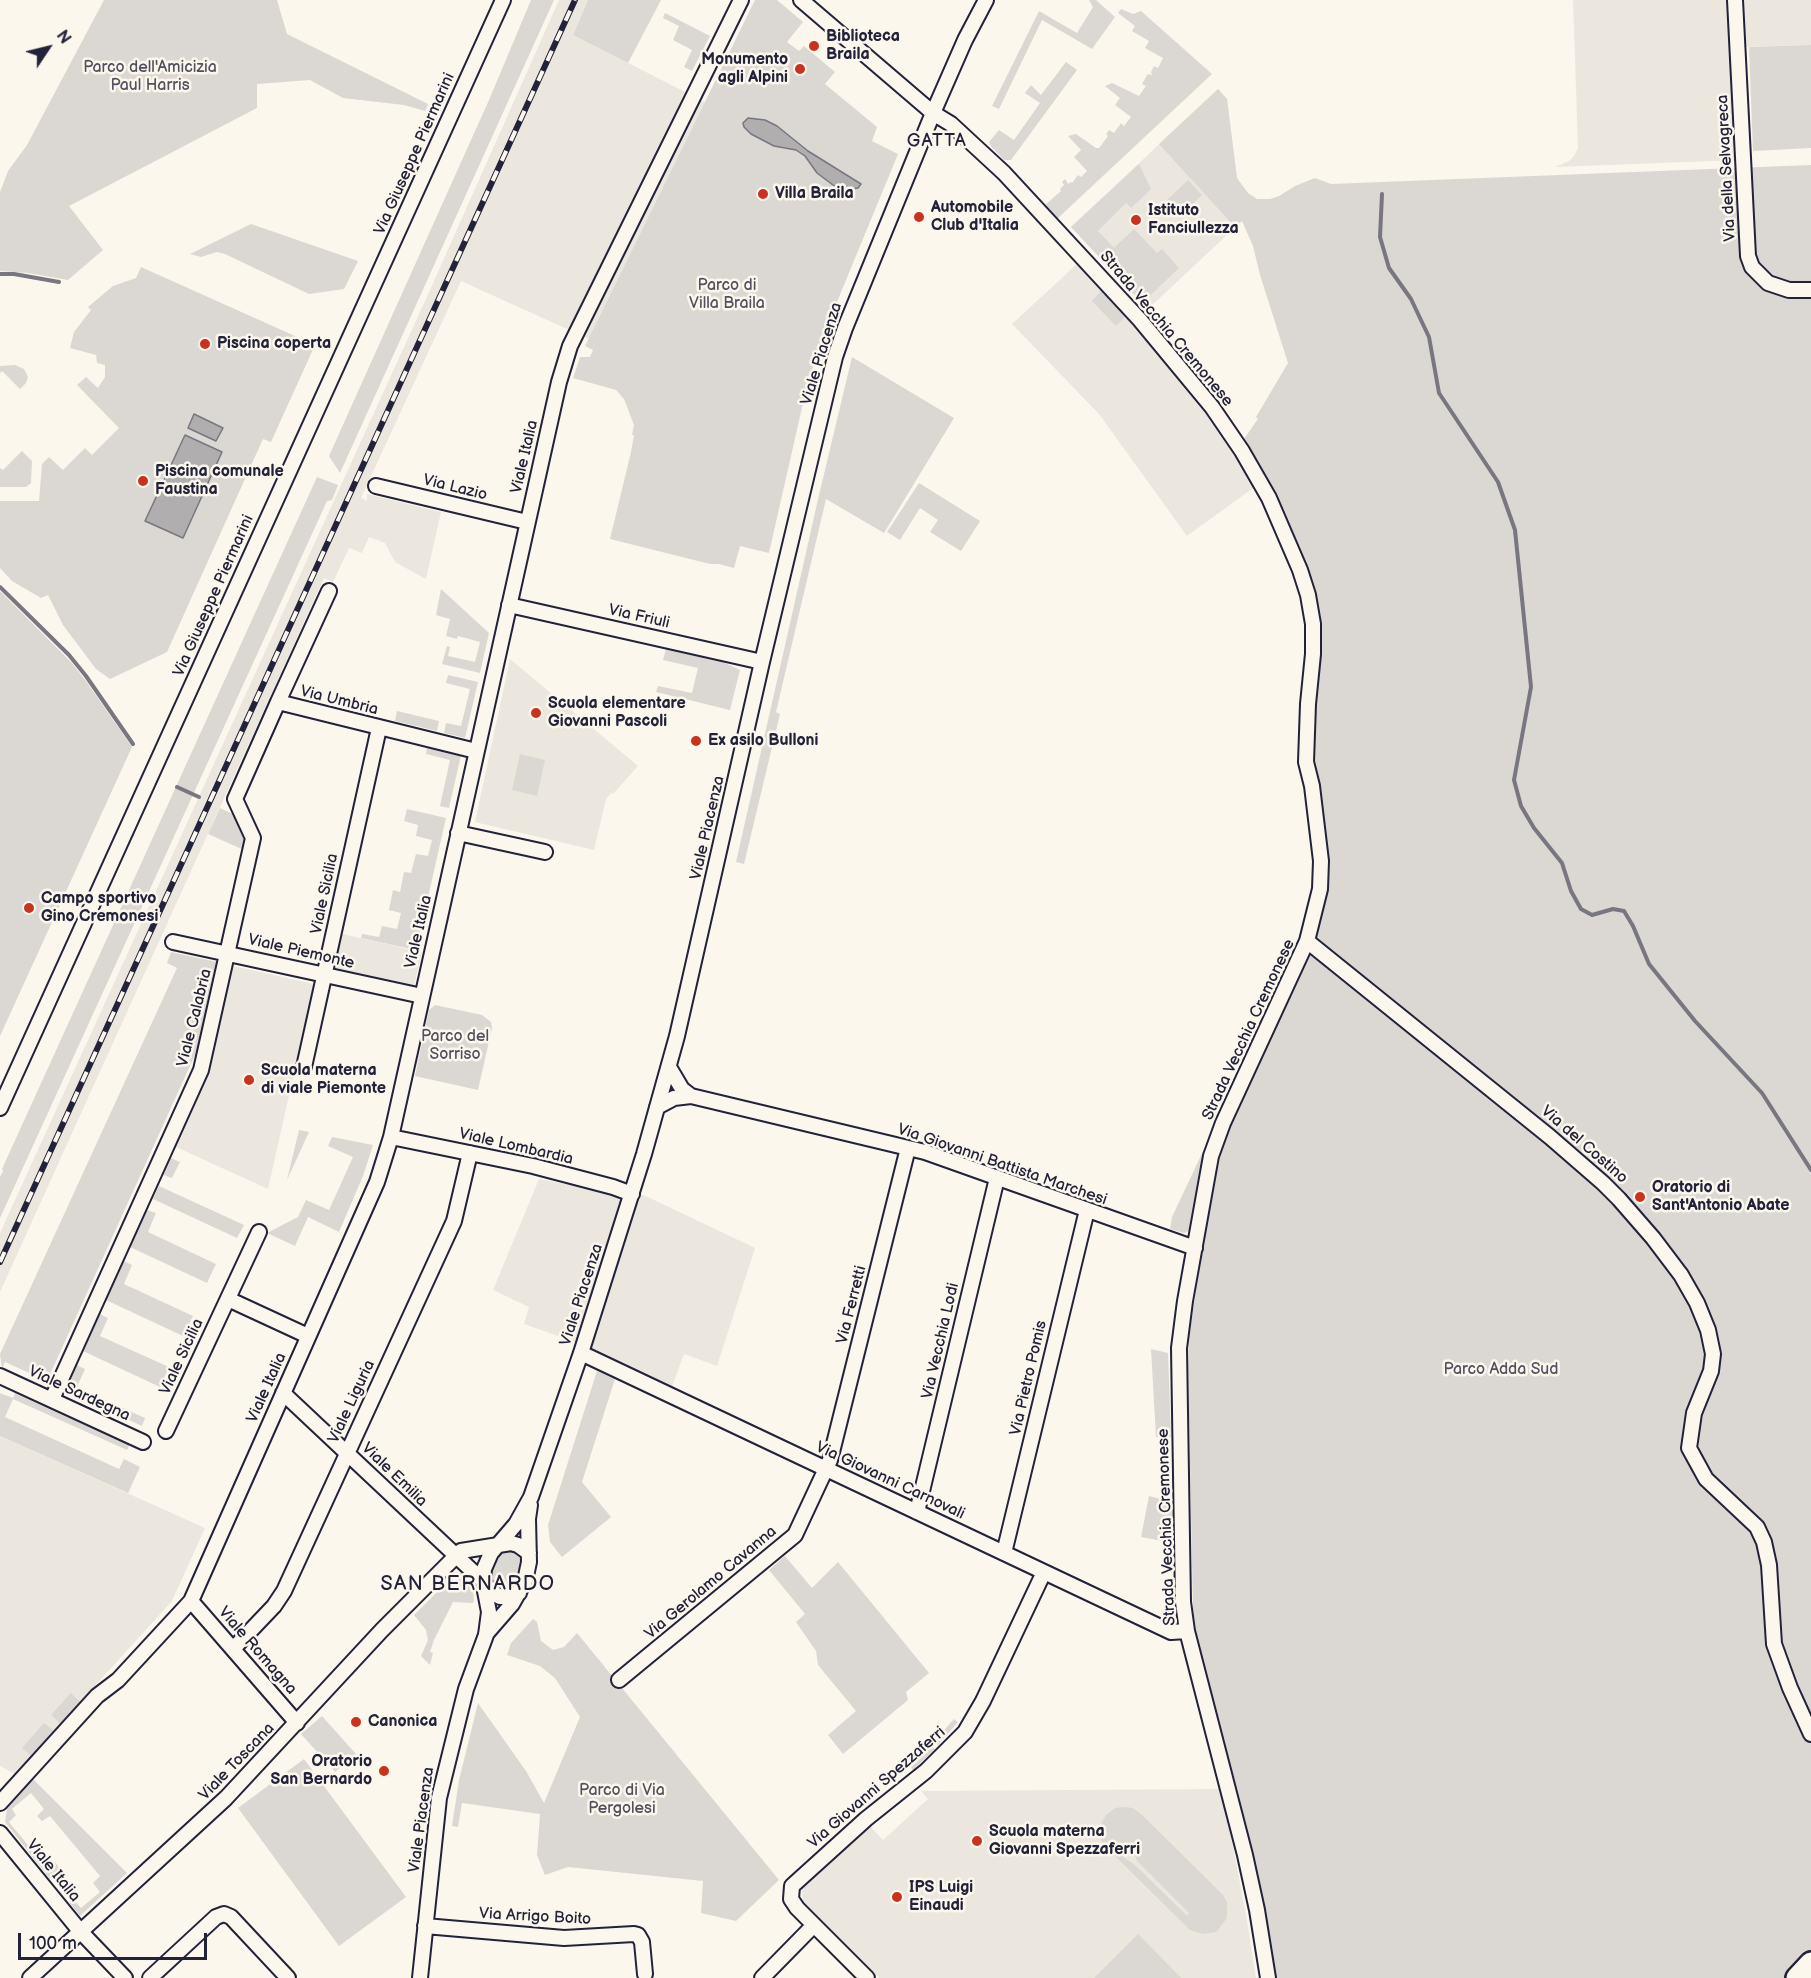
<!DOCTYPE html>
<html>
<head>
<meta charset="utf-8">
<style>
  body { margin:0 }
  #map { position:relative; width:1811px; height:1978px; overflow:hidden; background:#fbf7ec; font-family:"Balsamiq Sans",sans-serif }
  canvas { display:block }
  .north { position:absolute; left:18px; top:18px; width:60px; height:60px; -webkit-text-stroke:4px #fbf7ec; paint-order:stroke; rotate:55deg; font-size:16px; font-weight:700; line-height:24px; text-align:center; color:#22223b }
  .north::after { content:''; display:block; margin:auto; width:21px; height:27px; background:#22223b; clip-path:polygon(50% 0,100% 100%,50% 72%,0 100%) }
  .scale { position:absolute; left:18px; top:1933px; width:189px; height:27px; box-sizing:border-box; border:3px solid #22223b; border-top:0; padding-left:8px; font-size:18px; line-height:21px; white-space:nowrap; color:#22223b; -webkit-text-stroke:4px #fbf7ec; paint-order:stroke }
</style>
</head>
<body>
<div id="map">
<canvas width="1811" height="1978"></canvas>
<div class="north">N</div>
<div class="scale">100 m</div>
</div>
<script>
const ctx = document.querySelector('canvas').getContext('2d');
ctx.lineJoin = 'round';
function fill(path, color) { ctx.fillStyle = color; ctx.fill(path, 'evenodd'); }
const shape = rows => new Path2D(rows.map(r => 'M' + r).join(''));
function strokePath(path, color, width, dash) { ctx.strokeStyle = color; ctx.lineWidth = width; ctx.lineCap = dash ? 'butt' : 'round'; ctx.setLineDash(dash || []); ctx.stroke(path); }
function write(font, color, halo, rows, align = 'center') {
  ctx.font = font + ' "Balsamiq Sans",sans-serif'; ctx.lineWidth = 5; ctx.setLineDash([]); ctx.textBaseline = 'middle'; ctx.strokeStyle = halo; ctx.fillStyle = color; for (const [text, x, y, turn = 0] of rows) {
    ctx.save(); ctx.translate(x, y); ctx.rotate((+turn || 0) * Math.PI / 180); ctx.textAlign = isNaN(turn) ? turn : align; if (halo) ctx.strokeText(text, 0, 0); ctx.fillText(text, 0, 0); ctx.restore();
  }
}
fill(shape([
  [559,0,588,0,573,35,705,102,589,339,461,281,361,498,367,501,367,494,441,512,426,579,395,562,385,543,369,537,362,553,349,548,333,582,324,578,0,1292,0,1233,430,290],
  [1573,0,1734,0,1741,160,1555,167,1569,161,1574,156,1578,148],
  [1736,0,1811,0,1811,45,1738,47],
  [1218,89,1227,99,1242,221,1148,309,1071,227],
  [1081,257,1181,370,1260,483,1187,536,1099,414,1012,324,1077,264],
  [510,659,638,766,613,794,611,793,606,799,594,850,475,822],
  [338,933,422,952,414,986,330,968],
  [233,966,314,984,268,1189,176,1147,208,1074],
  [539,1179,632,1197,634,1192,650,1198,755,1248,717,1366,684,1354,669,1395,582,1353,584,1345,524,1324,529,1307,493,1290],
  [0,1436,205,1528,172,1601,15,1774,0,1766],
  [1222,1789,1247,1920,1256,1978,879,1978,803,1902,802,1888,870,1826,883,1840,928,1799,921,1791]
]), '#ebe7df');
fill(shape([
  [104,0,277,0,287,34,428,104,425,111,404,105,343,98,310,80,257,84,257,108,69,206,103,250,68,280,28,273,0,271,0,192,8,171,27,145],
  [531,0,554,0,340,473,329,456,489,100],
  [588,0,661,0,628,63,573,35],
  [755,0,777,0,803,22,787,42,799,51,804,46,835,72,825,84,877,127,872,141,898,154,830,319,808,381,769,553,740,546,734,568,719,564,710,564,610,539,631,452,634,435,632,435,634,425,624,399,616,390,573,378,580,357,590,357,593,350,585,346],
  [1089,0,1096,0,1115,17,1092,49,1042,20,999,109,992,106,1039,11,1077,33,1093,7],
  [1121,9,1133,14,1141,11,1212,74,1057,219,1045,205,1061,191,1060,189,1064,185,1062,182,1065,179,1068,184,1071,182,1072,183,1078,175,1081,177,1087,171,1074,157,1081,150,1068,136,1076,134,1096,148,1099,148,1108,136,1106,134,1109,130,1114,133,1121,123,1124,126,1131,117,1115,105,1120,98,1105,86,1112,83,1139,96,1146,86,1142,84,1146,77,1148,74,1152,75,1151,72,1154,66,1158,68,1163,58,1145,48,1149,41,1132,31,1135,26,1118,13],
  [665,13,710,36,692,71,684,67,692,50,673,40,679,26,663,18],
  [1811,45,1811,148,1753,151,1749,47],
  [1066,62,1077,70,1011,160,1004,160,990,145,989,142,999,130,1014,140,1040,103,1025,93,1031,85,1041,95],
  [1218,89,1227,99,1237,178,1248,193,1257,199,1270,199,1279,196,1295,186,1315,178,1331,184,1811,165,1811,1978,1274,1978,1272,1947,1242,1813,1199,1649,1193,1610,1188,1368,1189,1336,1216,1163,1226,1136,1307,955,1320,910,1314,765,1319,629,1241,443,1258,419,1256,417,1288,363,1260,275,1253,246,1242,221,1235,227,1159,144],
  [1139,164,1151,189,1131,208,1126,203,1098,231,1114,248,1134,229,1157,253,1162,249,1179,268,1142,303,1071,227],
  [1188,180,1202,195,1181,215,1167,200],
  [251,224,358,261,344,289,309,294,225,254,217,252,201,257,190,254],
  [141,267,315,345,271,442,263,439,167,652,110,679,96,669,63,625,48,595,41,598,12,581,0,568,0,501,39,501,42,464,49,457,63,470,85,448,92,455,119,428,77,385,86,377,98,388,105,377,105,365,97,363,96,355,70,348,74,332,91,310,88,307,113,286,136,278],
  [1102,290,1126,316,1116,326,1092,301],
  [852,357,954,418,884,533,826,499,776,712,780,714,744,864,736,862,819,495],
  [0,366,15,365,24,369,28,377,26,383,20,389,2,371,0,373],
  [22,451,32,461,31,483,26,487,0,487,0,468,3,470],
  [317,477,338,485,332,500,327,501,0,1218,0,1177,3,1171,2,1169],
  [919,483,980,521,961,551,930,532,938,520,920,508,900,540,887,532],
  [441,589,489,633,480,673,442,664,447,646,450,647,448,656,475,662,480,642,458,636,457,639,446,636,450,619,436,615],
  [0,591,71,662,86,681,132,747,0,1036],
  [666,649,721,661,740,670,730,710,656,692,658,686,692,693,698,668,663,660],
  [448,675,478,682,465,738,444,733,446,723,461,726,470,689,446,683],
  [397,711,439,721,437,731,395,721],
  [427,746,461,755,449,808,440,806,450,760,426,754],
  [520,754,545,760,537,796,512,790],
  [220,808,233,814,247,840,244,850,208,834],
  [407,809,446,818,416,950,361,938,362,934,379,937,382,926,397,929,401,913,389,910,393,890,400,892,404,872,411,873,416,854,428,856,432,840,416,836,418,825,404,821],
  [171,952,217,962,199,1046,47,1381,5,1362,2,1369,0,1354,177,968,167,963],
  [435,1005,482,1015,491,1022,492,1028,478,1090,415,1076,429,1010],
  [299,1130,309,1132,287,1180],
  [1213,1130,1202,1165,1191,1230,1184,1233,1170,1229,1172,1217],
  [332,1137,373,1145,363,1176,339,1232,308,1217,295,1246,267,1233,298,1217,306,1200,329,1210,353,1157,328,1146],
  [171,1158,180,1162,172,1178,164,1175],
  [159,1186,244,1225,237,1238,153,1199],
  [147,1210,156,1213,148,1232,216,1264,207,1283,130,1247],
  [124,1261,132,1265,124,1284,193,1316,183,1336,106,1300],
  [100,1314,108,1318,100,1336,169,1367,160,1387,83,1351],
  [1151,1349,1168,1353,1171,1437,1156,1437],
  [77,1365,85,1369,77,1387,145,1418,142,1426,65,1390],
  [597,1371,615,1379,582,1482,611,1517,562,1557,550,1542,548,1525],
  [16,1391,130,1444,127,1450,13,1399,5,1417,119,1469,124,1459,140,1467,128,1493,0,1436,0,1393,13,1398],
  [1149,1496,1172,1502,1173,1538,1163,1536,1162,1541,1141,1537],
  [511,1549,519,1553,522,1557,523,1562,520,1577,513,1588,502,1591,492,1584,490,1570,498,1553],
  [785,1556,812,1588,838,1562,929,1673,906,1692,908,1700,843,1754,828,1735,856,1711,818,1665,816,1651,796,1622,805,1614,769,1570],
  [454,1572,463,1573,472,1582,474,1600,473,1603,453,1602,434,1640,430,1652,433,1653,430,1665,421,1656,428,1640,426,1630,414,1615,438,1591,435,1588],
  [533,1619,537,1622,541,1641,553,1650,564,1647,577,1633,779,1880,736,1921,701,1913,703,1881,568,1867,545,1875,537,1855,540,1814,462,1803,458,1827,452,1826,459,1780,478,1703,526,1771,544,1803,580,1717,555,1678,540,1666,507,1655,511,1643],
  [71,1693,80,1702,61,1724,51,1715],
  [322,1716,356,1754,335,1772,301,1734],
  [954,1719,958,1722,938,1745,933,1742],
  [44,1723,54,1731,31,1756,22,1748],
  [930,1745,935,1749,913,1770,909,1765],
  [304,1759,406,1897,339,1946,238,1808],
  [33,1779,127,1873,80,1916,69,1902,73,1899,81,1908,88,1902,100,1892,93,1883,100,1876,50,1816,42,1821,37,1816,44,1809,31,1793,12,1809,16,1815,9,1822,46,1867,54,1861,61,1870,50,1879,5,1822,7,1809],
  [1123,1807,1133,1808,1141,1814,1223,1895,1227,1902,1227,1918,1216,1932,1203,1934,1190,1930,1103,1844,1100,1836,1101,1824,1106,1815,1115,1808],
  [1124,1843,1128,1843,1138,1862,1189,1913,1187,1916,1135,1865,1116,1852,1117,1848],
  [1138,1934,1181,1978,1094,1978]
]), '#dbd8d3');
const water = shape([
  [748,118,765,120,777,126,808,151,861,184,858,188,846,190,837,188,817,173,805,156,796,150,774,146,751,134,744,127,743,123,748,118],
  [194,414,223,428,216,441,188,428,194,414],
  [185,435,222,452,183,538,145,521,185,435]
]);
fill(water, '#b1aeb0');
strokePath(water, '#787681', 1.5);
strokePath(shape([
  [1382,194,1380,237,1389,268,1411,299,1429,337,1439,393,1498,482,1515,530,1531,687,1514,780,1521,806,1534,828,1562,863,1571,891,1581,909,1592,915,1613,909,1624,911,1633,926,1649,964,1695,1021,1762,1093,1811,1170],
  [0,274,14,274,59,282],
  [0,587,69,655,86,676,133,744],
  [177,787,199,797]
]), '#787681', 4);
const minor = shape([
  [801,0,933,113,951,124,1004,173,1140,320,1212,407,1242,451,1269,498,1300,570,1308,595,1313,624,1313,654,1308,704,1306,762,1312,786,1321,861,1320,889,1307,941,1223,1123,1211,1156,1185,1301,1179,1348,1183,1602,1187,1631,1245,1855,1257,1910,1268,1978],
  [1735,0,1748,256,1752,267,1768,283,1789,290,1811,290],
  [376,486,527,522],
  [329,591,278,702,476,751],
  [509,605,762,662],
  [458,833,545,852],
  [1307,941,1550,1137,1603,1183,1619,1199,1653,1238,1681,1275,1697,1303,1708,1330,1713,1354,1711,1371,1694,1413,1689,1448,1706,1479,1757,1527,1764,1542,1769,1565,1774,1644,1790,1688,1811,1734],
  [173,942,422,996],
  [304,1067,379,728],
  [669,1067,682,1089,691,1096],
  [657,1107,674,1098,691,1096,925,1152,1195,1248],
  [0,1108,503,0],
  [391,1137,533,1166,613,1187,632,1194],
  [228,1299,308,1336],
  [581,1353,1171,1632,1187,1631],
  [0,1376,143,1442],
  [283,1393,483,1581,489,1590,500,1597,507,1597,519,1593],
  [52,1399,201,1070,253,838,235,799,278,702],
  [166,1431,259,1232],
  [917,1512,997,1178],
  [1004,1553,1087,1210],
  [191,1601,297,1723],
  [486,1634,512,1604,525,1581,529,1562,528,1519,530,1505],
  [233,1649,274,1606,284,1591,454,1221,470,1153],
  [619,1680,795,1535,830,1460,908,1148],
  [0,1803,97,1696,118,1680,191,1601,377,1182,391,1137,559,382,570,346,741,0],
  [0,1833,80,1931,125,1978],
  [425,1926,564,1938,634,1934,638,1935,642,1942,645,1974],
  [30,1978,226,1798,382,1630,461,1551,511,1543,518,1545,529,1553],
  [150,1978,216,1917,224,1914,231,1917,288,1978],
  [420,1978,439,1798,466,1689,486,1635,489,1612,483,1581,484,1569,491,1553,516,1524,531,1497,581,1353,644,1154,677,1036,762,662,835,357,845,328,933,113,965,40,986,0],
  [762,1978,814,1925],
  [867,1978,797,1908,791,1899,792,1886,866,1819,926,1771,965,1732,983,1701,1044,1572]
]);
const highway = shape([
  [1797,1978,1811,1963]
]);
strokePath(minor, '#22223b', 18);
strokePath(highway, '#22223b', 26);
strokePath(minor, '#fbf7ec', 14);
strokePath(highway, '#fbf7ec', 21);
const rail = shape([
  [0,1262,575,0]
]);
strokePath(rail, '#22223b', 6);
strokePath(rail, '#fbf7ec', 4, [11]);
for (const [x, y, r, color] of [
  [814,46,6,"#c8321e"],
  [800,69,6,"#c8321e"],
  [763,194,6,"#c8321e"],
  [919,217,6,"#c8321e"],
  [1136,220,6,"#c8321e"],
  [205,344,6,"#c8321e"],
  [143,481,6,"#c8321e"],
  [536,713,6,"#c8321e"],
  [696,741,6,"#c8321e"],
  [29,908,6,"#c8321e"],
  [249,1080,6,"#c8321e"],
  [1640,1197,6,"#c8321e"],
  [356,1722,6,"#c8321e"],
  [384,1771,6,"#c8321e"],
  [977,1841,6,"#c8321e"],
  [897,1897,6,"#c8321e"]
]) { const dot = new Path2D(); dot.arc(x, y, r, 0, 2 * Math.PI); ctx.fillStyle = color; ctx.fill(dot); strokePath(dot, '#fbf7ec', 2); }
write('bold 16px', '#22223b', '#fbf7ec', [
  ["Biblioteca",826,37],
  ["Braila",826,55],
  ["Monumento",788,60,"right"],
  ["agli Alpini",788,78,"right"],
  ["Villa Braila",775,194],
  ["Automobile",931,208],
  ["Club d'Italia",931,226],
  ["Istituto",1148,211],
  ["Fanciullezza",1148,229],
  ["Piscina coperta",217,344],
  ["Piscina comunale",155,472],
  ["Faustina",155,490],
  ["Scuola elementare",548,704],
  ["Giovanni Pascoli",548,722],
  ["Ex asilo Bulloni",708,741],
  ["Campo sportivo",41,899],
  ["Gino Cremonesi",41,917],
  ["Scuola materna",261,1071],
  ["di viale Piemonte",261,1089],
  ["Oratorio di",1652,1188],
  ["Sant'Antonio Abate",1652,1206],
  ["Canonica",368,1722],
  ["Oratorio",372,1762,"right"],
  ["San Bernardo",372,1780,"right"],
  ["Scuola materna",989,1832],
  ["Giovanni Spezzaferri",989,1850],
  ["IPS Luigi",909,1888],
  ["Einaudi",909,1906]
], 'left');
write('16px', '#505061', '#fbf7ec', [
  ["Parco dell'Amicizia",150,68],
  ["Paul Harris",150,86],
  ["Parco di",727,286],
  ["Villa Braila",727,304],
  ["Parco del",455,1037],
  ["Sorriso",455,1055],
  ["Parco Adda Sud",1501,1370],
  ["Parco di Via",622,1791],
  ["Pergolesi",622,1809]
]);
write('16px', '#22223b', '#fbf7ec', [
  ["Via Giuseppe Piermarini",415,154,-66],
  ["Via della Selvagreca",1727,168,-93],
  ["Strada Vecchia Cremonese",1166,329,50],
  ["Viale Piacenza",822,354,-73],
  ["Viale Italia",525,457,-77],
  ["Via Lazio",455,488,14],
  ["Via Giuseppe Piermarini",214,596,-66],
  ["Via Friuli",639,617,13],
  ["Via Umbria",339,701,14],
  ["Viale Piacenza",708,828,-77],
  ["Viale Sicilia",325,894,-78],
  ["Viale Italia",419,932,-77],
  ["Viale Piemonte",301,952,13],
  ["Viale Calabria",195,1018,-76],
  ["Strada Vecchia Cremonese",1249,1030,-65],
  ["Via del Costino",1584,1145,41],
  ["Viale Lombardia",516,1147,13],
  ["Via Giovanni Battista Marchesi",1002,1165,19],
  ["Viale Piacenza",582,1295,-72],
  ["Via Ferretti",852,1305,-76],
  ["Via Vecchia Lodi",941,1341,-77],
  ["Viale Sicilia",182,1357,-65],
  ["Via Pietro Pomis",1029,1378,-77],
  ["Viale Italia",267,1388,-66],
  ["Viale Sardegna",79,1394,25],
  ["Viale Liguria",352,1402,-65],
  ["Viale Emilia",394,1475,44],
  ["Via Giovanni Carnovali",890,1481,25],
  ["Strada Vecchia Cremonese",1167,1527,-92],
  ["Via Gerolamo Cavanna",711,1583,-40],
  ["Viale Romagna",257,1651,49],
  ["Viale Toscana",237,1762,-46],
  ["Via Giovanni Spezzaferri",877,1788,-41],
  ["Viale Piacenza",422,1820,-82],
  ["Viale Italia",53,1871,51],
  ["Via Arrigo Boito",535,1917,3]
]);
ctx.letterSpacing = '1.5px';
write('18px', '#22223b', '#fbf7ec', [
  ["GATTA",937,141]
]);
ctx.letterSpacing = '0px';
ctx.letterSpacing = '1.5px';
write('20px', '#22223b', '#fbf7ec', [
  ["SAN BERNARDO",468,1585]
]);
ctx.letterSpacing = '0px';
</script>
</body>
</html>
